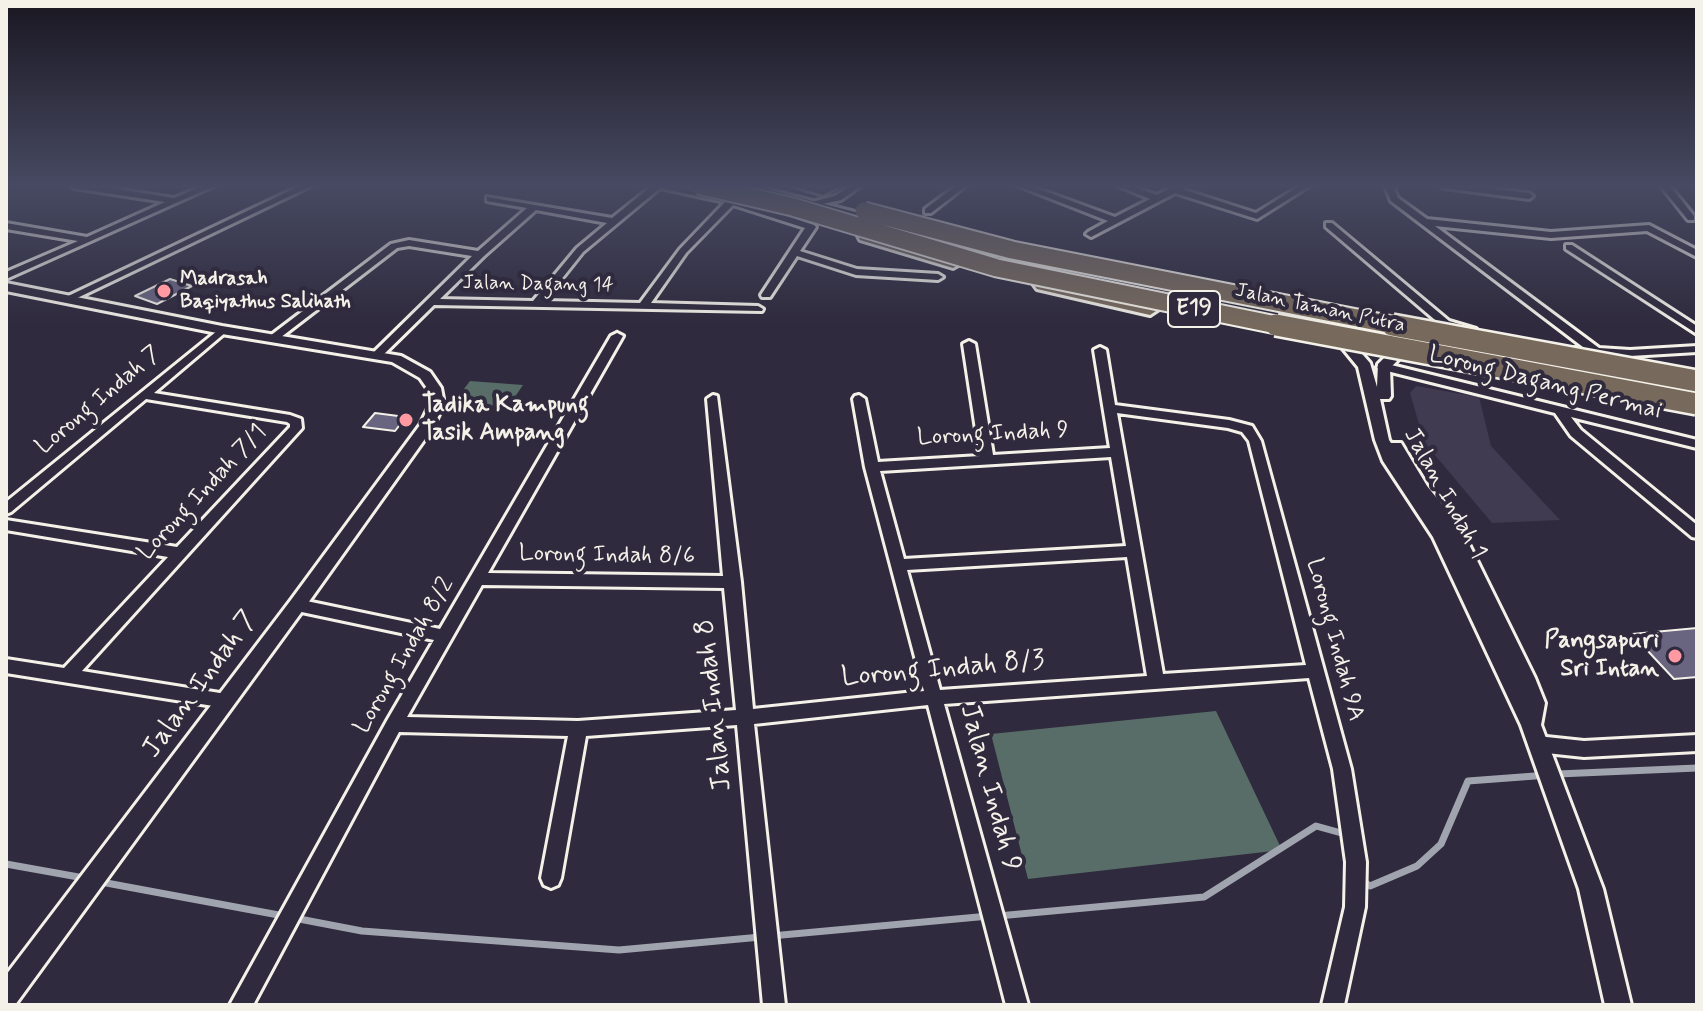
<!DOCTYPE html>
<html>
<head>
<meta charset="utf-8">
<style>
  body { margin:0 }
  #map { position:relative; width:1703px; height:1011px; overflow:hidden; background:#2f2a3d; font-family:Mynerve,sans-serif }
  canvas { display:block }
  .frame { position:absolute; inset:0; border:8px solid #f4f1e8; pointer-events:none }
</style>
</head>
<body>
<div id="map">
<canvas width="1703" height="1011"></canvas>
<div class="frame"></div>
</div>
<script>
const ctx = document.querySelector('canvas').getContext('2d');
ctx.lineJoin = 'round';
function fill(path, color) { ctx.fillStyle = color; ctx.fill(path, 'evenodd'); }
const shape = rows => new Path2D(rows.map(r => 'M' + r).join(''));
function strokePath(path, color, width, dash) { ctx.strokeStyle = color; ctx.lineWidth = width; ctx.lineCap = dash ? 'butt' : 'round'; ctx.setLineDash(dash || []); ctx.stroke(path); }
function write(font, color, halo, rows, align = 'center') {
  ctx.font = font + ' Mynerve,sans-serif'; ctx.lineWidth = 8; ctx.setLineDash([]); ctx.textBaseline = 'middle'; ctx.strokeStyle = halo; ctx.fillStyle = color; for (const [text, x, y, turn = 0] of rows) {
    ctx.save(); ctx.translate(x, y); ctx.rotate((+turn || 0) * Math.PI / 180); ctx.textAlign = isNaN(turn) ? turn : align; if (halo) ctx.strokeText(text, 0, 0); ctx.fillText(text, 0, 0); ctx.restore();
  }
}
fill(shape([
  [1416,386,1479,397,1491,446,1560,520,1492,523,1424,442,1410,393]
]), '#403b51');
fill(shape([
  [470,381,523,385,508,407,454,402],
  [1216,711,1282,850,1028,879,991,734]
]), '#586d68');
strokePath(shape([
  [1558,774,1697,768],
  [6,864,84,878],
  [1360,879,1370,886,1417,866,1441,844,1468,781,1535,776],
  [101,882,284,916],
  [998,916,1204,897,1316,826,1345,834],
  [294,918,362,931,619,950,761,937],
  [771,936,989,916]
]), '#a0a4ae', 7);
const building = shape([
  [170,279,192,286,157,304,135,296,170,279],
  [375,413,406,417,395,431,363,427,375,413],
  [1697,628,1697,677,1674,679,1632,634,1697,628]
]);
fill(building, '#69647f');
strokePath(building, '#f4f1e8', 2);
const minor = shape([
  [70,185,91,185,174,198,205,185,216,185,6,279,6,272,78,241,6,229,6,223,87,237,165,202,74,188,70,185],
  [302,185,313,185,73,300,69,301,64,298,302,185],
  [653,185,672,185,731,198,814,225,816,227,800,251,857,269,938,274,943,277,938,280,856,275,797,256,770,297,762,297,761,295,805,228,733,205,686,253,651,303,758,306,763,309,762,311,434,305,381,357,373,357,373,353,472,256,409,246,397,248,276,341,268,341,266,339,391,244,409,240,478,251,527,208,487,201,487,197,612,218,653,185],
  [660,188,725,202,680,249,640,303,544,301,583,252,660,188],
  [536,210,607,223,577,248,533,301,440,299,484,256,536,210],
  [790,185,805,185,822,189,830,185,841,185,823,195,790,185],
  [852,185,862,185,841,200,813,206,808,203,835,196,852,185],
  [957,185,967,185,931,213,925,213,925,209,957,185],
  [1016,185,1028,185,1115,217,1150,199,1116,185,1128,185,1157,195,1176,185,1187,185,1182,189,1256,213,1301,185,1311,185,1257,219,1175,193,1091,237,1086,234,1088,232,1108,221,1016,185],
  [1388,185,1397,185,1394,189,1398,198,1427,219,1551,232,1649,225,1697,250,1697,257,1647,231,1551,238,1435,226,1599,348,1630,350,1697,346,1697,352,1630,356,1575,352,1575,348,1583,347,1391,201,1386,189,1388,185],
  [1440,185,1465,185,1529,193,1533,196,1529,199,1444,188,1440,185],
  [1660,185,1669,185,1694,216,1694,220,1688,220,1660,185],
  [1326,223,1332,223,1449,321,1476,329,1476,333,1472,334,1441,325,1326,227,1326,223],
  [1566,245,1572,245,1697,326,1697,334,1566,249,1566,245],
  [222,327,226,328,226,332,154,393,290,415,301,419,302,428,82,671,226,694,232,696,235,701,232,706,226,708,6,673,6,659,64,668,168,557,6,530,6,520,177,547,290,427,290,424,287,422,146,399,11,512,6,514,6,502,222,327],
  [617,333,623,336,488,573,723,576,707,399,713,395,717,396,741,582,753,709,924,691,865,467,853,399,855,396,859,395,865,399,878,462,980,456,963,344,969,341,975,344,993,455,1110,448,1094,350,1100,347,1106,350,1115,405,1229,420,1252,426,1261,441,1351,769,1366,862,1365,907,1344,1005,1322,1005,1345,907,1346,862,1333,769,1309,678,944,704,1028,1005,1006,1005,928,705,754,724,785,1005,763,1005,737,725,586,736,561,878,558,885,551,888,544,885,541,878,568,736,399,732,253,1005,230,1005,388,719,434,640,297,611,291,609,289,605,291,601,297,599,440,629,611,336,617,333],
  [1117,413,1228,428,1242,432,1249,441,1306,665,1163,674,1117,413],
  [1111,457,1126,546,904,559,880,471,1111,457],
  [1127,557,1147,676,940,690,907,570,1127,557],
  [482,585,724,588,736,710,578,721,407,717,482,585],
  [1383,363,1697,440,1697,448,1571,417,1581,430,1697,525,1697,538,1692,537,1571,436,1555,413,1379,369,1377,367,1383,363],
  [1697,735,1697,751,1584,757,1537,752,1531,749,1528,744,1531,739,1537,736,1584,741,1697,735]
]);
const tertiary = shape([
  [734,185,751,185,882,219,877,222,734,185],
  [6,283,222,326,401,356,430,372,441,388,444,404,432,429,303,610,15,1005,6,1005,6,975,291,600,420,425,430,404,427,388,420,378,392,362,222,334,6,291,6,283],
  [1337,330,1342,331,1370,363,1377,387,1378,364,1391,351,1404,345,1409,344,1416,348,1401,357,1390,368,1391,396,1389,399,1380,399,1389,440,1391,443,1401,443,1427,486,1461,528,1535,678,1545,703,1541,725,1603,889,1631,1005,1605,1005,1579,889,1521,725,1433,537,1383,461,1375,440,1358,367,1331,334,1337,330]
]);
const motorway = shape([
  [866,231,959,259,962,263,953,268,860,240,858,236,866,231],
  [1043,280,1157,305,1159,309,1150,315,1037,289,1034,285,1043,280]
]);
strokePath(minor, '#f4f1e8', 6);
strokePath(tertiary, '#f4f1e8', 6);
strokePath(motorway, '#f4f1e8', 6);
fill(minor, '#2f2a3d');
fill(tertiary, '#2f2a3d');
fill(motorway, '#77695c');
const motorwayBridgeFar1 = shape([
  [698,185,793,207,997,268,1286,327],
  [864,211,1012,250,1403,327]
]);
const motorwayBridge = shape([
  [1276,325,1697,404],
  [1392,325,1697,381]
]);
strokePath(motorwayBridgeFar1, '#f4f1e8', 21, []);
strokePath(motorwayBridge, '#f4f1e8', 26, []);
strokePath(motorwayBridgeFar1, '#77695c', 17);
strokePath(motorwayBridge, '#77695c', 21);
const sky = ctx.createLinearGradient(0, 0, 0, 327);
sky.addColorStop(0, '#1a1722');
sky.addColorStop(0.57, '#474a62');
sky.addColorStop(1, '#474a6200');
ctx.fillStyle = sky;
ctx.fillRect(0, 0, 1703, 327);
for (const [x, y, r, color] of [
  [164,291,8,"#ff9aa2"],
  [406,420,8,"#ff9aa2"],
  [1675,656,8,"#ff9aa2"]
]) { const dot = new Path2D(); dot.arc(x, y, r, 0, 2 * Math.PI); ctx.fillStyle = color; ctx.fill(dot); strokePath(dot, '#2f2a3d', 3); }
write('bold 20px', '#f4f1e8', '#2f2a3d', [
  ["Madrasah",180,280],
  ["Baqiyathus Salihath",180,303]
], 'left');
write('20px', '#f4f1e8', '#2f2a3d', [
  ["Jalan Dagang 14",538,285,1],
  ["Jalan Taman Putra",1320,309,12]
]);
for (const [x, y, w] of [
  [1194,309,52]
]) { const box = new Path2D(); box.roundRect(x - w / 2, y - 18, w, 36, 6); ctx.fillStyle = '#2f2a3d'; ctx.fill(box); strokePath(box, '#f4f1e8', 2); }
write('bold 22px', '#f4f1e8', null, [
  ["E19",1194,309]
]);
write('24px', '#f4f1e8', '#2f2a3d', [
  ["Lorong Dagang Permai",1545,384,14],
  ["Lorong Indah 7",99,401,-40],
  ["Lorong Indah 9",993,435,-3],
  ["Lorong Indah 7/1",203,493,-47],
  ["Jalan Indah 1",1444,494,61],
  ["Lorong Indah 8/6",607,556,1],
  ["Lorong Indah 9A",1334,640,75],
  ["Lorong Indah 8/2",405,656,-60]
]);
write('bold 24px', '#f4f1e8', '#2f2a3d', [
  ["Tadika Kampung",422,406],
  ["Tasik Ampang",422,434],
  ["Pangsapuri",1659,642,"right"],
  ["Sri Intan",1659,670,"right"]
], 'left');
write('28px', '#f4f1e8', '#2f2a3d', [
  ["Lorong Indah 8/3",943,670,-5],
  ["Jalan Indah 7",201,685,-54],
  ["Jalan Indah 8",715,705,-96],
  ["Jalan Indah 9",989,788,75]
]);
</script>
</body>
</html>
